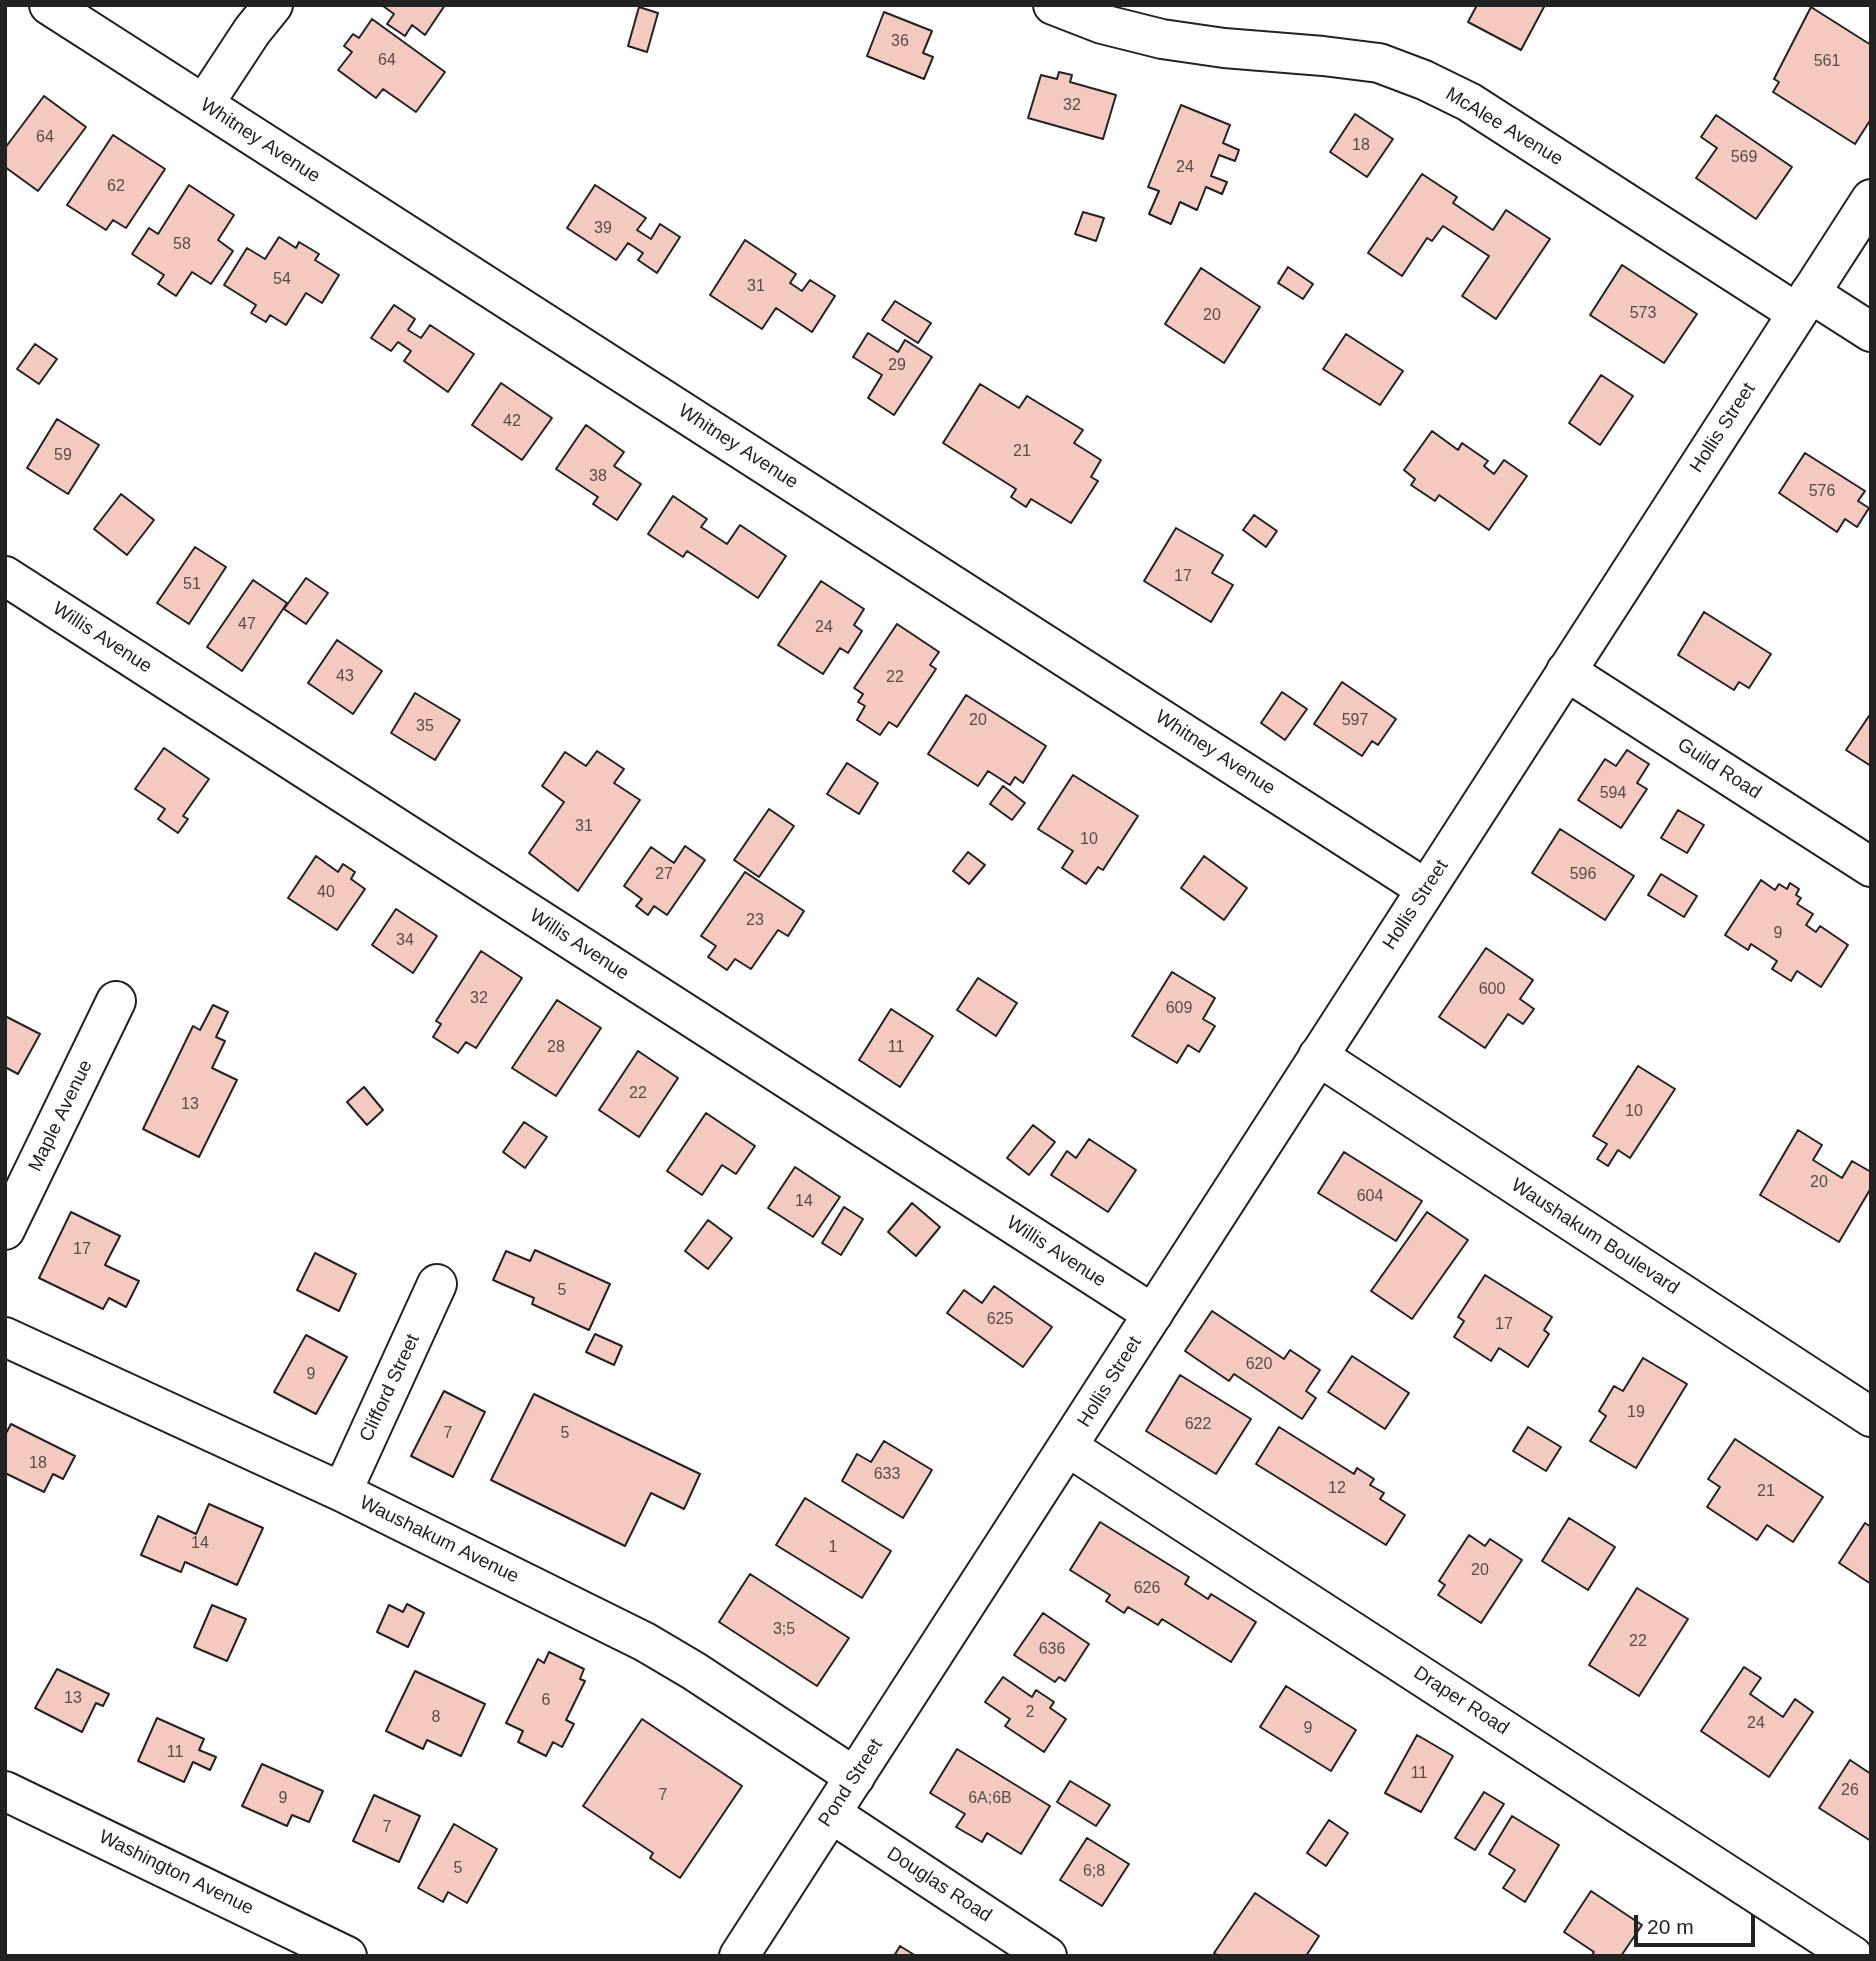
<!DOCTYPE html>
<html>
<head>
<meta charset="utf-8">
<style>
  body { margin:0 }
  #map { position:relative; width:1876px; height:1961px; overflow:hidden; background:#fff; font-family:Arial,sans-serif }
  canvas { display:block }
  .frame { position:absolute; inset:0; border:7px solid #222; pointer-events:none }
  .scale { position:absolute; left:1634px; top:1915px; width:121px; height:32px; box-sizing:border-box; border:4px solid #222; border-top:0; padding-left:9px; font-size:21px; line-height:24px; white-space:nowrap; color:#222; -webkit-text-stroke:5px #fff; paint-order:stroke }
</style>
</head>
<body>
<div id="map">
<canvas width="1876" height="1961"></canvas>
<div class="frame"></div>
<div class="scale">20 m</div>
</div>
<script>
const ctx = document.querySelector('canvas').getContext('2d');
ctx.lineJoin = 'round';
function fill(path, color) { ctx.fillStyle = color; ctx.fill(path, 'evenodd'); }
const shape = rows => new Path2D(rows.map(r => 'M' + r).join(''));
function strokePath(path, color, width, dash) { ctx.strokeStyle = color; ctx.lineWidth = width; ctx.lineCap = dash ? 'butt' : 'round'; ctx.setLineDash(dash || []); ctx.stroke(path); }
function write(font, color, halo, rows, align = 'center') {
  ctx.font = font + ' Arial,sans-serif'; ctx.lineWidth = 5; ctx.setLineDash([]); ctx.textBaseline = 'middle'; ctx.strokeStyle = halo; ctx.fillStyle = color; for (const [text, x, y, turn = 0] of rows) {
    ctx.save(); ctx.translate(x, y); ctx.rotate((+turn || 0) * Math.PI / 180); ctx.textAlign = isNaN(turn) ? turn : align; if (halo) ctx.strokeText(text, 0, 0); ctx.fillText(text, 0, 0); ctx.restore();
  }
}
const building = shape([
  [445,5,425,35,412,25,405,36,387,24,394,14,383,6,445,5],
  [1477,5,1545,5,1521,50,1468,22,1477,5],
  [639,7,658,13,647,52,628,46,639,7],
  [1811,7,1871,45,1871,119,1855,144,1773,92,1779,82,1774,79,1811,7],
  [884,12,932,31,923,53,933,57,924,79,867,56,884,12],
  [372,19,445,72,416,112,383,89,376,98,338,70,352,52,344,46,353,34,359,38,372,19],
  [1059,72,1072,75,1070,82,1116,95,1103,139,1028,118,1041,75,1057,79,1059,72],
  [44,96,86,127,38,191,5,167,5,148,44,96],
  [1181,105,1230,125,1223,143,1239,150,1235,161,1219,155,1211,176,1227,182,1222,194,1206,187,1197,210,1180,202,1171,224,1149,214,1159,191,1148,187,1181,105],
  [1355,114,1393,139,1367,177,1330,152,1355,114],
  [1716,115,1792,167,1756,219,1696,178,1717,148,1701,137,1716,115],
  [113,135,165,169,126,228,113,220,106,230,67,205,113,135],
  [1422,174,1457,197,1453,203,1493,230,1506,210,1550,239,1496,319,1462,296,1489,256,1443,226,1432,241,1427,238,1402,276,1368,253,1422,174],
  [189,185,234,215,218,240,233,251,211,284,192,272,176,296,158,284,164,275,132,254,149,228,158,234,189,185],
  [595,185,646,218,637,230,651,239,660,224,680,237,657,273,638,260,643,253,628,243,616,260,567,228,595,185],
  [1083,212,1104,218,1096,241,1075,234,1083,212],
  [279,237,296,248,299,242,319,254,315,260,339,275,322,303,306,293,286,325,270,315,266,322,251,313,256,305,224,285,247,248,265,259,279,237],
  [745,240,796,274,790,283,802,291,810,280,835,296,812,332,776,308,762,329,710,295,745,240],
  [1622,265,1697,314,1664,363,1590,315,1622,265],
  [1288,267,1313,284,1303,299,1278,283,1288,267],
  [1201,268,1260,307,1224,363,1165,324,1201,268],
  [895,301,931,323,918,343,882,320,895,301],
  [394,305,415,319,408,330,421,338,430,325,474,354,448,392,404,361,411,351,398,342,391,351,371,338,394,305],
  [868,333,898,352,905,340,932,357,894,415,868,398,882,375,853,357,868,333],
  [1346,334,1403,371,1380,405,1323,369,1346,334],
  [35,344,57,359,39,384,17,369,35,344],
  [1601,375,1633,396,1600,445,1569,423,1601,375],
  [501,383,552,418,522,460,472,425,501,383],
  [980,384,1019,408,1027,396,1083,430,1074,443,1101,460,1091,477,1098,481,1071,523,1031,499,1026,507,1011,497,1016,489,943,443,980,384],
  [57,419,99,445,68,494,27,468,57,419],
  [586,425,624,452,614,466,641,484,617,520,593,504,598,497,556,469,586,425],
  [1432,431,1458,450,1462,443,1488,461,1484,466,1494,474,1504,460,1527,476,1489,530,1439,495,1435,501,1411,485,1415,479,1404,470,1432,431],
  [1805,453,1865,491,1858,501,1869,508,1857,527,1845,519,1837,532,1779,493,1805,453],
  [121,494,154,520,127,555,94,529,121,494],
  [673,496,707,519,701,527,727,544,740,525,786,556,758,598,687,551,683,557,648,534,673,496],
  [1254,515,1277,531,1266,547,1243,530,1254,515],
  [1176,528,1223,555,1212,573,1233,585,1211,622,1144,581,1176,528],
  [195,547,226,567,189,624,157,603,195,547],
  [306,578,328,593,306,624,284,609,306,578],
  [253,580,287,603,242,671,207,647,253,580],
  [821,581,864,609,854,625,862,631,848,653,840,648,823,674,778,645,821,581],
  [1704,612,1771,654,1749,688,1739,682,1734,690,1678,655,1704,612],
  [897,624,939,652,930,665,936,669,897,727,889,722,880,735,857,720,865,706,858,702,863,694,854,688,897,624],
  [337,640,382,671,353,714,308,683,337,640],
  [1342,682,1396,719,1378,745,1372,741,1362,756,1314,724,1342,682],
  [1282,692,1307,709,1285,740,1261,723,1282,692],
  [415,693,460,720,435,760,391,733,415,693],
  [966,695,1046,746,1023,783,1015,777,1010,785,988,771,978,786,928,754,966,695],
  [1871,713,1871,766,1846,750,1871,713],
  [164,748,209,779,183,816,188,819,178,833,158,819,165,809,135,789,164,748],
  [1627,750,1649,764,1637,783,1647,789,1621,828,1578,800,1605,759,1616,766,1627,750],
  [597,751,624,769,614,783,640,800,578,891,529,853,564,802,542,786,565,752,586,766,597,751],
  [847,763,878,783,859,814,827,794,847,763],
  [1073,775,1138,816,1103,870,1098,867,1086,884,1062,868,1073,851,1038,829,1073,775],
  [1003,786,1025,803,1012,820,990,804,1003,786],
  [769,809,794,826,759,877,734,860,769,809],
  [1678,810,1704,825,1687,853,1661,838,1678,810],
  [1560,829,1634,876,1605,920,1532,873,1560,829],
  [685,846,705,860,667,915,654,906,648,915,636,906,642,899,624,886,651,847,674,863,685,846],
  [968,852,985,865,969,884,953,871,968,852],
  [316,856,338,872,343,864,355,872,351,879,365,889,337,930,288,898,316,856],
  [1204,856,1247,888,1224,920,1181,888,1204,856],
  [745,872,804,911,788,936,778,930,751,969,735,959,727,970,708,957,716,946,701,936,745,872],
  [1661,874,1697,896,1684,917,1648,895,1661,874],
  [1761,880,1775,890,1779,884,1787,889,1790,883,1799,889,1796,895,1801,898,1797,904,1813,914,1806,925,1816,932,1820,926,1848,945,1821,987,1797,971,1791,981,1772,969,1777,961,1751,944,1748,950,1725,935,1761,880],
  [396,909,437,936,413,973,372,945,396,909],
  [1486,948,1533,980,1520,999,1534,1009,1523,1024,1508,1014,1485,1048,1439,1017,1486,948],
  [481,951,522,978,476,1048,466,1042,458,1053,433,1037,441,1024,436,1021,481,951],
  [1172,972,1215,998,1203,1019,1215,1026,1199,1052,1188,1045,1177,1063,1132,1036,1172,972],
  [978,978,1017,1003,996,1036,957,1010,978,978],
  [557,1000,601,1028,556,1096,512,1068,557,1000],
  [213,1005,228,1012,216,1037,225,1041,212,1068,237,1080,199,1157,143,1129,193,1026,200,1030,213,1005],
  [891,1009,933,1036,900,1087,859,1060,891,1009],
  [5,1016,40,1034,18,1074,5,1067,5,1016],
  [638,1051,678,1078,639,1137,599,1110,638,1051],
  [1638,1066,1675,1089,1630,1158,1618,1150,1608,1166,1597,1159,1607,1144,1593,1136,1638,1066],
  [364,1087,383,1110,367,1125,347,1102,364,1087],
  [706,1113,755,1146,736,1174,722,1165,702,1195,667,1171,706,1113],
  [524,1122,547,1137,525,1168,503,1152,524,1122],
  [1033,1125,1055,1142,1029,1175,1007,1158,1033,1125],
  [1798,1130,1822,1145,1813,1160,1842,1178,1852,1161,1871,1172,1871,1188,1839,1242,1760,1195,1798,1130],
  [1089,1139,1136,1170,1108,1212,1051,1175,1067,1151,1076,1158,1089,1139],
  [1344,1152,1422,1201,1396,1241,1318,1193,1344,1152],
  [795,1167,840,1197,813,1237,768,1208,795,1167],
  [912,1203,940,1227,916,1256,888,1232,912,1203],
  [844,1207,863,1219,841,1255,822,1243,844,1207],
  [71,1212,120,1236,105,1265,139,1281,126,1307,109,1298,103,1309,39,1278,71,1212],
  [1427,1212,1468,1240,1412,1319,1371,1291,1427,1212],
  [708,1220,732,1238,708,1269,685,1251,708,1220],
  [535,1250,610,1284,589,1330,532,1304,534,1298,493,1280,506,1251,530,1261,535,1250],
  [315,1253,356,1274,339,1311,297,1290,315,1253],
  [1485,1275,1552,1317,1544,1330,1549,1334,1528,1367,1499,1348,1491,1361,1454,1337,1464,1321,1458,1317,1485,1275],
  [994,1286,1052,1327,1023,1367,947,1313,964,1290,982,1303,994,1286],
  [1212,1311,1284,1359,1290,1350,1320,1370,1306,1391,1316,1398,1302,1419,1234,1374,1229,1381,1185,1351,1212,1311],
  [595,1334,622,1346,614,1365,586,1352,595,1334],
  [306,1335,347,1357,316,1414,274,1392,306,1335],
  [1352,1356,1409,1393,1385,1429,1328,1392,1352,1356],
  [1643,1358,1687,1384,1636,1468,1590,1441,1606,1416,1599,1411,1614,1386,1623,1391,1643,1358],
  [1180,1375,1251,1419,1216,1474,1146,1431,1180,1375],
  [444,1391,485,1412,453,1477,411,1456,444,1391],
  [534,1394,700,1474,684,1509,651,1493,625,1546,491,1480,534,1394],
  [11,1424,75,1456,63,1479,53,1474,44,1492,5,1473,5,1435,11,1424],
  [1279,1427,1354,1474,1357,1468,1374,1479,1370,1485,1384,1493,1380,1499,1405,1515,1386,1545,1256,1464,1279,1427],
  [1528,1427,1561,1447,1546,1471,1513,1451,1528,1427],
  [1735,1439,1823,1497,1793,1542,1767,1525,1757,1540,1707,1507,1720,1487,1708,1479,1735,1439],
  [884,1441,932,1470,903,1518,842,1481,857,1454,871,1462,884,1441],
  [805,1498,891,1551,862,1598,776,1545,805,1498],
  [209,1504,263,1528,237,1585,185,1562,181,1572,141,1555,158,1516,196,1534,209,1504],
  [1569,1518,1615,1547,1588,1590,1542,1561,1569,1518],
  [1100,1522,1189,1577,1185,1584,1208,1599,1211,1594,1256,1622,1231,1662,1162,1619,1158,1625,1128,1607,1124,1613,1106,1601,1110,1595,1070,1570,1100,1522],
  [1865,1523,1871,1527,1871,1584,1839,1563,1865,1523],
  [1469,1535,1485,1546,1490,1539,1522,1560,1481,1623,1438,1595,1445,1585,1439,1581,1469,1535],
  [750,1574,849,1638,817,1686,719,1622,750,1574],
  [1637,1588,1688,1619,1639,1696,1589,1665,1637,1588],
  [407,1604,424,1613,408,1647,377,1632,389,1605,403,1612,407,1604],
  [212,1605,246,1619,227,1661,194,1647,212,1605],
  [1043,1613,1089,1644,1065,1681,1059,1677,1055,1682,1014,1655,1043,1613],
  [549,1652,584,1669,580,1679,585,1681,566,1720,574,1724,562,1747,553,1742,546,1756,518,1742,523,1731,506,1723,538,1659,544,1663,549,1652],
  [1744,1667,1761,1678,1750,1694,1783,1717,1795,1699,1813,1712,1769,1777,1701,1731,1744,1667],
  [57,1669,109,1694,103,1706,96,1703,82,1732,35,1708,57,1669],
  [415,1671,485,1704,461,1756,427,1740,423,1749,386,1731,415,1671],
  [1003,1677,1032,1697,1036,1690,1054,1702,1050,1708,1066,1719,1044,1752,1005,1726,1010,1719,985,1702,1003,1677],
  [1286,1686,1356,1730,1331,1771,1260,1727,1286,1686],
  [157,1718,204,1739,199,1750,216,1757,210,1770,193,1762,184,1782,138,1761,157,1718],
  [642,1719,742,1786,680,1878,650,1858,653,1853,583,1806,642,1719],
  [1417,1735,1453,1756,1421,1812,1385,1793,1417,1735],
  [957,1749,1050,1806,1021,1854,987,1833,982,1842,956,1827,965,1814,930,1793,957,1749],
  [1850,1760,1871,1774,1871,1841,1819,1808,1850,1760],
  [262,1764,323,1791,309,1822,292,1815,287,1826,242,1806,262,1764],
  [1070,1781,1110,1805,1096,1826,1057,1802,1070,1781],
  [1484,1792,1504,1804,1475,1850,1455,1838,1484,1792],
  [374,1795,420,1816,399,1862,353,1841,374,1795],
  [1512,1816,1559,1845,1525,1902,1503,1888,1515,1870,1489,1854,1512,1816],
  [1329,1820,1348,1833,1326,1866,1307,1853,1329,1820],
  [454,1824,497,1849,467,1903,448,1892,443,1902,418,1888,454,1824],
  [1087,1838,1129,1864,1102,1906,1060,1880,1087,1838],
  [1591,1891,1642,1925,1621,1956,1591,1956,1594,1952,1564,1932,1591,1891],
  [1255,1893,1319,1936,1306,1956,1219,1956,1214,1953,1255,1893],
  [900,1946,916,1956,894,1956,900,1946]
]);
fill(building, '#f3c9c0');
strokePath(building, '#222', 2);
const minor = shape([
  [49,5,1426,889],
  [1053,5,1102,24,1162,39,1224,48,1323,56,1379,63,1424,80,1469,102,1797,313],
  [204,104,252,31,273,5],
  [1810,293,1871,332],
  [5,576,1153,1314],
  [1566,671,1871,867],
  [1318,1056,1871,1417],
  [5,1230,116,1001],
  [5,1337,342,1492,645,1642,694,1671,855,1777],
  [1068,1447,1853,1956],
  [342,1492,437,1284],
  [5,1791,347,1956],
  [832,1814,1047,1956]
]);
const major = shape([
  [739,1956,1871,199]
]);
strokePath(minor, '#222', 42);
strokePath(major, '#222', 42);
strokePath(minor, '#fff', 38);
strokePath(major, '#fff', 38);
write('16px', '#564c4a', null, [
  ["36",900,42],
  ["64",387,61],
  ["561",1827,62],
  ["32",1072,106],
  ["64",45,138],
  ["18",1361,146],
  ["569",1744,158],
  ["24",1185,168],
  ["62",116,187],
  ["39",603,229],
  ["58",182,245],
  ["54",282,280],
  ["31",756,287],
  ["573",1643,314],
  ["20",1212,316],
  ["29",897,366],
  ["42",512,422],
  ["21",1022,452],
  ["59",63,456],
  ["38",598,477],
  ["576",1822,492],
  ["17",1183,577],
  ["51",192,585],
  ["47",247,625],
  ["24",824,628],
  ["43",345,677],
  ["22",895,678],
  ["20",978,721],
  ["597",1355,721],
  ["35",425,727],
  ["594",1613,794],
  ["31",584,827],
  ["10",1089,840],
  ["27",664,875],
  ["596",1583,875],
  ["40",326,893],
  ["23",755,921],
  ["9",1778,934],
  ["34",405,941],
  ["600",1492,990],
  ["32",479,999],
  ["609",1179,1009],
  ["28",556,1048],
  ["11",896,1048],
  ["22",638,1094],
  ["13",190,1105],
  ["10",1634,1112],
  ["20",1819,1183],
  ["604",1370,1197],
  ["14",804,1202],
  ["17",82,1250],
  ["5",562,1291],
  ["625",1000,1320],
  ["17",1504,1325],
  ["620",1259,1365],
  ["9",311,1375],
  ["19",1636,1413],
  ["622",1198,1425],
  ["7",448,1434],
  ["5",565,1434],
  ["18",38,1464],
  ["633",887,1475],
  ["12",1337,1489],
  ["21",1766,1492],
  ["14",200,1544],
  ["1",833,1548],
  ["20",1480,1571],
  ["626",1147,1589],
  ["3;5",784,1630],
  ["22",1638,1642],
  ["636",1052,1650],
  ["13",73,1699],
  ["6",546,1701],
  ["2",1030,1713],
  ["8",436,1718],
  ["24",1756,1724],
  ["9",1308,1729],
  ["11",175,1753],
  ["11",1419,1774],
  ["26",1850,1791],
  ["7",663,1796],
  ["9",283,1799],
  ["6A;6B",990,1799],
  ["7",387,1828],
  ["5",458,1869],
  ["6;8",1094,1872]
]);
write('19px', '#222', '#fff', [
  ["McAlee Avenue",1504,127,31],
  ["Whitney Avenue",260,141,33],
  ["Hollis Street",1723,428,-57],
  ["Whitney Avenue",738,447,33],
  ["Willis Avenue",102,638,33],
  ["Whitney Avenue",1215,753,33],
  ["Guild Road",1719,769,33],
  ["Hollis Street",1416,905,-57],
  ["Willis Avenue",579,945,33],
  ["Maple Avenue",61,1116,-64],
  ["Waushakum Boulevard",1595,1237,33],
  ["Willis Avenue",1056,1252,33],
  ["Hollis Street",1110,1382,-58],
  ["Clifford Street",390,1388,-65],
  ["Waushakum Avenue",439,1540,26],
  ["Draper Road",1461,1701,33],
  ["Pond Street",851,1783,-57],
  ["Washington Avenue",176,1873,26],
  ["Douglas Road",939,1885,33]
]);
</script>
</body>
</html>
